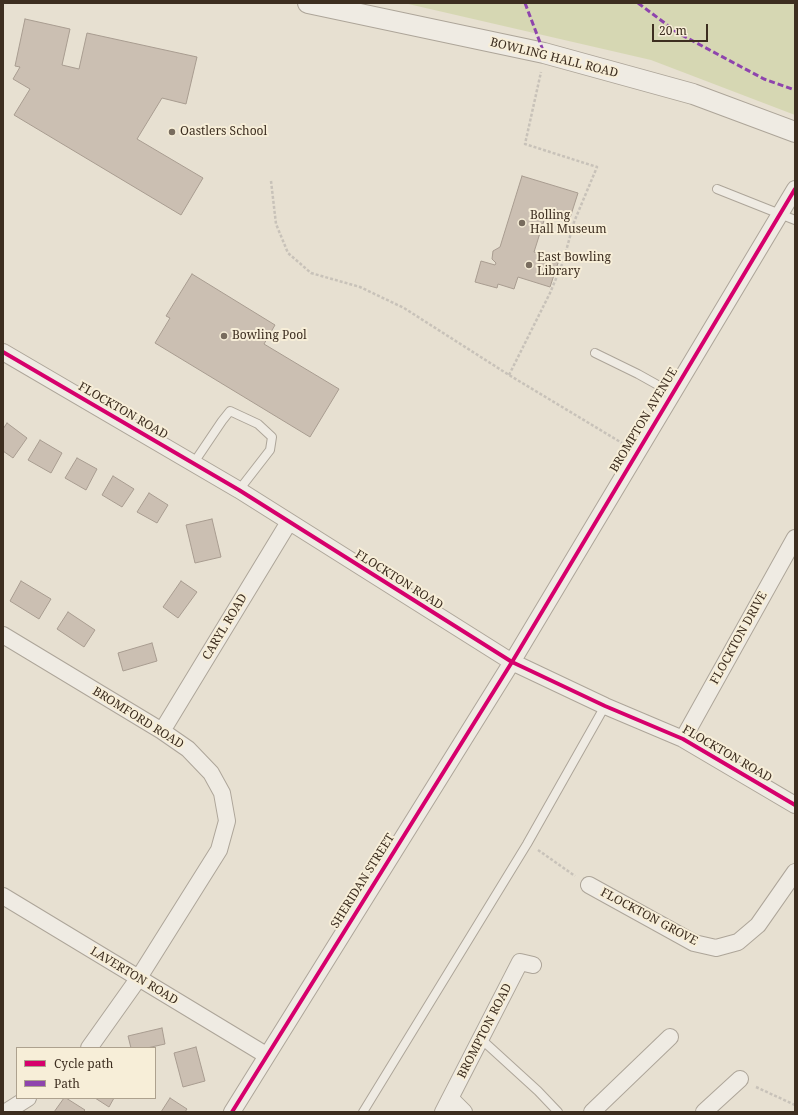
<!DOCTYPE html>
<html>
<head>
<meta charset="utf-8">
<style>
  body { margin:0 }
  #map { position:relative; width:798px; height:1115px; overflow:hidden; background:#e7e0d1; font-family:"Noto Serif",serif }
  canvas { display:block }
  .frame { position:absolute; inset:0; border:4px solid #3d2e20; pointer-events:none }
  .legend { position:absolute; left:16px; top:1047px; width:140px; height:52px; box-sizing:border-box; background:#f7eed8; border:1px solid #ada18e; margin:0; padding:5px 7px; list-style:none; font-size:12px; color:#3d2e20 }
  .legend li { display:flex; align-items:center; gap:8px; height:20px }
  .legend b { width:20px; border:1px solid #ada18e }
  .scale { position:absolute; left:652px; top:24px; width:56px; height:18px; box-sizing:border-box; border:2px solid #3d2e20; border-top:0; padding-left:5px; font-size:12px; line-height:14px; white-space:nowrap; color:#3d2e20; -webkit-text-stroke:3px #f7eed8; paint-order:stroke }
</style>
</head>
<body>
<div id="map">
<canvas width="798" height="1115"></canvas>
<div class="frame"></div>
<ul class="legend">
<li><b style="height:5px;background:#d6006c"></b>Cycle path</li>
<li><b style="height:5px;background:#8e44ad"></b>Path</li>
</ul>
<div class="scale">20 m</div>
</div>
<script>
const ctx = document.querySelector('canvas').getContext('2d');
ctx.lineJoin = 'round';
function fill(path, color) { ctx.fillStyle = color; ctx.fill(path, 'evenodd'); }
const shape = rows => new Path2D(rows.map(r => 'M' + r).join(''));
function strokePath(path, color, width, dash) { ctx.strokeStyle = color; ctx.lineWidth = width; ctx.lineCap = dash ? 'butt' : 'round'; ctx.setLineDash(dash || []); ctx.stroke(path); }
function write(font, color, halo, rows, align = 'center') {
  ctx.font = font + ' "Noto Serif",serif'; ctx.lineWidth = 4; ctx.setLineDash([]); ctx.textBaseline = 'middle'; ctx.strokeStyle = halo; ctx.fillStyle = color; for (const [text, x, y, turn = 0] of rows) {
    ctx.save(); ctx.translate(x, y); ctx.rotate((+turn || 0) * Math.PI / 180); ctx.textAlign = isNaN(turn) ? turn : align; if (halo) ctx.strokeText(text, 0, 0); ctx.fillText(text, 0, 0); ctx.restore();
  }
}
fill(shape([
  [404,3,795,3,795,115,651,60]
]), '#d6d7b3');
const building = shape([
  [25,19,70,29,62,65,79,69,87,33,197,57,186,104,162,98,137,139,203,178,181,215,14,115,30,89,13,79,20,67,15,66,25,19],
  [522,176,578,193,570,218,547,211,534,252,559,260,550,287,518,277,514,289,498,284,497,288,475,282,481,261,495,265,496,263,492,259,493,251,500,247,522,176],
  [192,274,275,325,264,344,339,389,310,437,155,343,170,318,166,316,192,274],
  [7,423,27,438,13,458,3,451,3,429,7,423],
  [40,440,62,453,51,473,28,460,40,440],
  [77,458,97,469,86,490,65,478,77,458],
  [113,476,134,489,122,507,102,495,113,476],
  [149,493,168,505,157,523,137,512,149,493],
  [212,519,221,557,195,563,186,525,212,519],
  [21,581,51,599,39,619,10,601,21,581],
  [181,581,197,592,178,618,163,607,181,581],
  [68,612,95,630,84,647,57,629,68,612],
  [152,643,157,661,123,671,118,653,152,643],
  [162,1028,165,1044,147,1048,131,1048,128,1036,162,1028],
  [196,1047,205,1081,183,1087,174,1053,196,1047],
  [64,1098,66,1098,85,1110,83,1112,54,1112,64,1098],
  [95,1098,114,1098,109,1107,95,1098],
  [170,1098,187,1109,185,1112,161,1112,170,1098]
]);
fill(building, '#cbbfb2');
strokePath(building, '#a89c90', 1);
const service = shape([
  [717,189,795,220],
  [595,353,638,374,672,393],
  [193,464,222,421,230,411,258,424,272,437,270,450,239,490],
  [481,1039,538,1091,558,1112],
  [363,1112,527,844,605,706]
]);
const minor = shape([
  [3,352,239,490,512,662,605,706,683,739,795,805],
  [3,635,162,731,188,749,211,773,222,793,227,821,219,850,138,979,89,1048],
  [162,731,289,522],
  [683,739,795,538],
  [589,885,694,943,716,948,738,942,758,925,795,872],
  [3,896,266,1055],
  [451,1099,464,1112],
  [6,1112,28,1098],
  [232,1112,512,662,795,189],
  [443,1112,520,962,533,965],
  [592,1112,670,1037],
  [704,1112,740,1079]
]);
const tertiary = shape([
  [308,3,544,53,693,94,795,132]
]);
strokePath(service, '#ada599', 10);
strokePath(minor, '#ada599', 18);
strokePath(tertiary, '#ada599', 22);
strokePath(shape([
  [271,181,276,224,288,253,311,273,360,287,404,308,509,375,622,443],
  [509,375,550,293,563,262,574,222,597,167,525,144,541,72],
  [538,850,575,876],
  [756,1087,795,1105]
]), '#c8c2b9', 2.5, [3, 2]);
strokePath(service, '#efebe3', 8);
strokePath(minor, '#efebe3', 16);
strokePath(tertiary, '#efebe3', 20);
strokePath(shape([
  [525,3,544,53],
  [638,3,678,33,719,55,764,79,795,90]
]), '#8e44ad', 3, [6, 3]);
strokePath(shape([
  [3,352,239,490,512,662,605,706,683,739,795,805],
  [232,1112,512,662,795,189]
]), '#d6006c', 4);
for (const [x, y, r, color] of [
  [172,132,4,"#786c5e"],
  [522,223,4,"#786c5e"],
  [529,265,4,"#786c5e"],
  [224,336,4,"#786c5e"]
]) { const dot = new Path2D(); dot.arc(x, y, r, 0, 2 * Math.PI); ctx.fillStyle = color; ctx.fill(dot); strokePath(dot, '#f7eed8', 1.5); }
write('12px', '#3d2e20', '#f7eed8', [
  ["BOWLING HALL ROAD",554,58,14],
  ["FLOCKTON ROAD",123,411,30],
  ["BROMPTON AVENUE",644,420,-59],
  ["FLOCKTON ROAD",399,580,32],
  ["CARYL ROAD",225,627,-59],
  ["FLOCKTON DRIVE",739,638,-61],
  ["BROMFORD ROAD",138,718,32],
  ["FLOCKTON ROAD",727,754,30],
  ["SHERIDAN STREET",363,881,-58],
  ["FLOCKTON GROVE",649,917,28],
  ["LAVERTON ROAD",134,976,31],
  ["BROMPTON ROAD",485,1031,-63]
]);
write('12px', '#3d2e20', '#f7eed8', [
  ["Oastlers School",180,132],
  ["Bolling",530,216],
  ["Hall Museum",530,230],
  ["East Bowling",537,258],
  ["Library",537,272],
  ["Bowling Pool",232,336]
], 'left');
</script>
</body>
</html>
